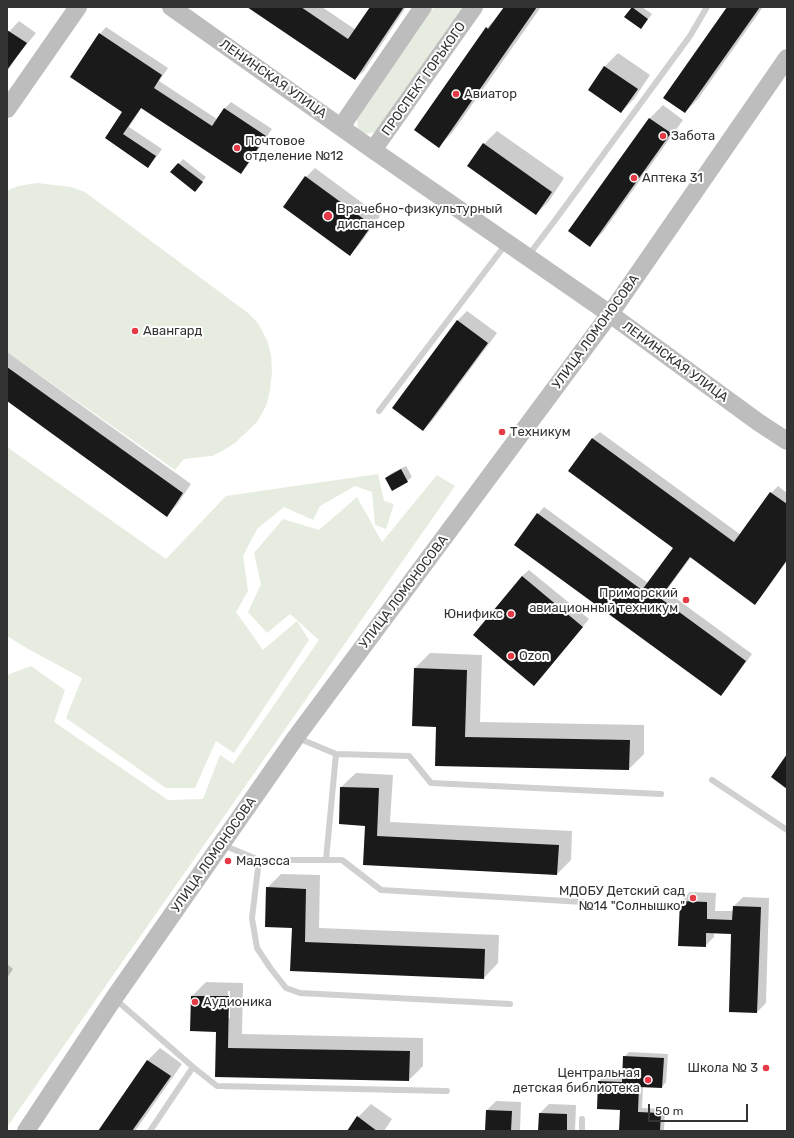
<!DOCTYPE html>
<html>
<head>
<meta charset="utf-8">
<style>
  body { margin:0 }
  #map { position:relative; width:794px; height:1138px; overflow:hidden; background:#fff; font-family:Rubik,sans-serif }
  canvas { display:block }
  .frame { position:absolute; inset:0; border:8px solid #333; pointer-events:none }
  .scale { position:absolute; left:648px; top:1104px; width:100px; height:18px; box-sizing:border-box; border:2px solid #333; border-top:0; padding-left:5px; font-size:12px; line-height:14px; white-space:nowrap; color:#333; -webkit-text-stroke:3px #fff; paint-order:stroke }
</style>
</head>
<body>
<div id="map">
<canvas width="794" height="1138"></canvas>
<div class="frame"></div>
<div class="scale">50 m</div>
</div>
<script>
const ctx = document.querySelector('canvas').getContext('2d');
ctx.lineJoin = 'round';
function fill(path, color) { ctx.fillStyle = color; ctx.fill(path, 'evenodd'); }
const shape = rows => new Path2D(rows.map(r => 'M' + r).join(''));
function strokePath(path, color, width, dash) { ctx.strokeStyle = color; ctx.lineWidth = width; ctx.lineCap = dash ? 'butt' : 'round'; ctx.setLineDash(dash || []); ctx.stroke(path); }
function write(font, color, halo, rows, align = 'center') {
  ctx.font = font + ' Rubik,sans-serif'; ctx.lineWidth = 4; ctx.setLineDash([]); ctx.textBaseline = 'middle'; ctx.strokeStyle = halo; ctx.fillStyle = color; for (const [text, x, y, turn = 0] of rows) {
    ctx.save(); ctx.translate(x, y); ctx.rotate((+turn || 0) * Math.PI / 180); ctx.textAlign = isNaN(turn) ? turn : align; if (halo) ctx.strokeText(text, 0, 0); ctx.fillText(text, 0, 0); ctx.restore();
  }
}
fill(shape([
  [434,7,465,7,376,132,365,134,358,129,357,119],
  [37,183,71,187,85,192,248,313,258,323,267,340,271,355,272,371,270,390,266,406,257,422,236,442,224,450,212,456,184,459,175,470,7,352,7,191,18,186],
  [7,447,166,559,226,496,378,474,384,501,394,504,386,529,375,525,372,492,355,486,320,506,313,520,284,507,257,529,243,556,248,591,236,612,263,650,297,621,309,640,234,753,216,741,195,788,166,788,66,718,82,678,30,650,7,636],
  [437,475,455,486,7,1127,7,675,31,666,65,690,54,722,168,800,203,799,220,755,233,764,319,640,290,614,267,633,248,612,261,584,254,553,283,519,319,530,357,497,382,542]
]), '#e6ecdf');
fill(shape([
  [248,7,322,7,356,30,371,7,406,7,364,71,355,79],
  [505,7,541,7,452,133,439,146,487,28,499,15],
  [633,7,642,7,652,14,641,28,626,17],
  [728,7,763,7,698,99,685,112],
  [19,21,36,33,17,56,7,72,7,34],
  [106,27,168,68,159,81,217,119,225,108,231,102,272,129,247,166,241,173,142,107,129,127,162,149,154,160,148,166,106,138,124,112,100,34],
  [618,53,650,75,634,99,621,112,589,90,605,66],
  [663,105,683,120,603,232,590,245,570,231,650,118],
  [497,131,564,178,549,201,536,214,484,144],
  [183,159,206,177,199,186,172,172],
  [315,168,380,216,359,245,350,254,306,177],
  [467,311,497,333,432,421,423,430,393,408,458,320],
  [7,352,191,484,176,506,167,515,7,400],
  [600,432,741,535,771,493,778,486,787,493,787,561,761,597,755,603,691,557,666,591,752,654,727,688,720,695,538,514,544,507,648,583,674,548,569,471,593,438],
  [406,466,412,477,407,481,392,489,386,478,390,474],
  [529,570,589,619,541,678,534,684,474,635,522,576],
  [430,653,482,655,480,722,644,725,644,754,629,769,436,765,437,726,415,668],
  [356,773,393,775,390,822,572,831,571,860,557,874,364,864,366,825,341,787],
  [281,874,320,875,319,928,499,935,498,963,484,978,291,970,293,927,267,888],
  [690,892,716,893,715,911,734,911,734,906,743,897,769,898,766,1003,757,1012,732,933,714,932,714,937,705,946,681,901],
  [7,964,13,969,7,978],
  [206,982,243,983,242,1034,423,1038,423,1066,409,1080,216,1076,217,1031,192,996],
  [228,991,230,991,230,1018,228,1018],
  [160,1048,182,1064,135,1131,99,1131,148,1060],
  [629,1052,668,1054,666,1082,662,1087,643,1086,642,1108,665,1109,664,1131,620,1131,621,1109,599,1081,603,1077,623,1078,624,1057],
  [496,1101,521,1102,520,1131,486,1131,487,1110],
  [371,1104,392,1119,384,1131,348,1131,358,1117],
  [549,1104,576,1105,575,1131,539,1131,540,1113]
]), '#0003');
fill(shape([
  [247,7,301,7,348,39,370,7,404,7,355,80],
  [504,7,537,7,439,148,414,130,486,27,488,29],
  [632,7,648,19,641,29,624,17],
  [727,7,760,7,685,113,663,98],
  [7,30,27,43,7,70],
  [99,33,162,75,154,88,212,126,224,108,266,136,241,174,141,108,123,134,156,156,148,168,105,138,122,112,70,77],
  [604,66,638,89,621,113,588,90],
  [649,118,671,133,590,247,568,231],
  [483,143,552,192,536,215,467,166],
  [178,163,203,182,195,192,170,172],
  [305,176,372,225,350,256,283,207],
  [457,320,488,343,423,431,392,408],
  [7,367,183,493,167,517,7,401],
  [592,438,734,542,770,492,787,504,787,560,755,605,690,557,660,598,746,661,721,696,514,545,537,513,642,590,673,548,568,471],
  [401,469,408,482,392,491,385,478],
  [522,576,583,627,534,686,473,635],
  [414,668,467,670,465,737,630,740,629,770,435,766,436,727,412,726],
  [787,754,787,789,771,777],
  [340,787,379,788,377,836,559,845,557,875,363,865,365,826,339,824],
  [266,887,306,889,305,942,485,949,484,979,290,971,292,928,265,927],
  [680,901,707,902,707,919,732,920,733,906,761,907,757,1013,729,1012,731,934,706,933,706,947,678,946],
  [191,996,229,996,228,1048,410,1051,409,1081,215,1077,216,1032,190,1031],
  [623,1056,664,1058,662,1088,639,1087,638,1112,661,1113,660,1131,619,1131,620,1110,597,1109,598,1081,622,1082],
  [147,1060,171,1076,132,1131,98,1131],
  [486,1110,512,1111,511,1131,485,1131],
  [539,1113,567,1114,567,1131,538,1131],
  [357,1116,377,1131,347,1131]
]), '#1a1a1a');
strokePath(shape([
  [528,256,556,219,690,36,707,7],
  [379,411,506,244],
  [298,738,336,754,409,756,431,783,661,794],
  [712,780,787,830],
  [223,845,259,860,342,860,381,890,583,902],
  [259,860,252,918,257,948,271,969,286,988,300,993,510,1004],
  [326,860,336,754],
  [115,999,193,1067,217,1086,447,1091],
  [150,1131,193,1067],
  [582,1131,582,1119]
]), '#d0d0d0', 6);
strokePath(shape([
  [171,7,373,150,610,314,758,422,787,441],
  [7,109,78,7],
  [341,127,423,7],
  [373,150,474,7],
  [26,1131,114,998,296,737,610,314,787,58]
]), '#bdbdbd', 18);
for (const [x, y, r, color] of [
  [456,94,4,"#e63946"],
  [663,136,4,"#e63946"],
  [237,148,4,"#e63946"],
  [634,178,4,"#e63946"],
  [328,216,5,"#e63946"],
  [135,331,4,"#e63946"],
  [502,432,4,"#e63946"],
  [686,600,4,"#e63946"],
  [511,614,4,"#e63946"],
  [511,656,4,"#e63946"],
  [228,861,4,"#e63946"],
  [693,898,4,"#e63946"],
  [195,1002,4,"#e63946"],
  [766,1068,4,"#e63946"],
  [648,1080,4,"#e63946"]
]) { const dot = new Path2D(); dot.arc(x, y, r, 0, 2 * Math.PI); ctx.fillStyle = color; ctx.fill(dot); strokePath(dot, '#fff', 1.5); }
write('13px', '#333', '#fff', [
  ["ЛЕНИНСКАЯ УЛИЦА",273,79,35],
  ["ПРОСПЕКТ ГОРЬКОГО",424,79,-55],
  ["УЛИЦА ЛОМОНОСОВА",596,332,-54],
  ["ЛЕНИНСКАЯ УЛИЦА",675,362,36],
  ["УЛИЦА ЛОМОНОСОВА",404,592,-53],
  ["УЛИЦА ЛОМОНОСОВА",214,855,-55]
]);
write('13px', '#333', '#fff', [
  ["Авиатор",464,94],
  ["Забота",671,136],
  ["Почтовое",245,141],
  ["отделение №12",245,156],
  ["Аптека 31",642,178],
  ["Врачебно-физкультурный",337,209],
  ["диспансер",337,224],
  ["Авангард",143,331],
  ["Техникум",510,432],
  ["Приморский",678,593,"right"],
  ["авиационный техникум",678,608,"right"],
  ["Юнификс",503,614,"right"],
  ["Ozon",519,656],
  ["Мадэсса",236,861],
  ["МДОБУ Детский сад",685,891,"right"],
  ["№14 \"Солнышко\"",685,906,"right"],
  ["Аудионика",203,1002],
  ["Школа № 3",758,1068,"right"],
  ["Центральная",640,1073,"right"],
  ["детская библиотека",640,1088,"right"]
], 'left');
</script>
</body>
</html>
